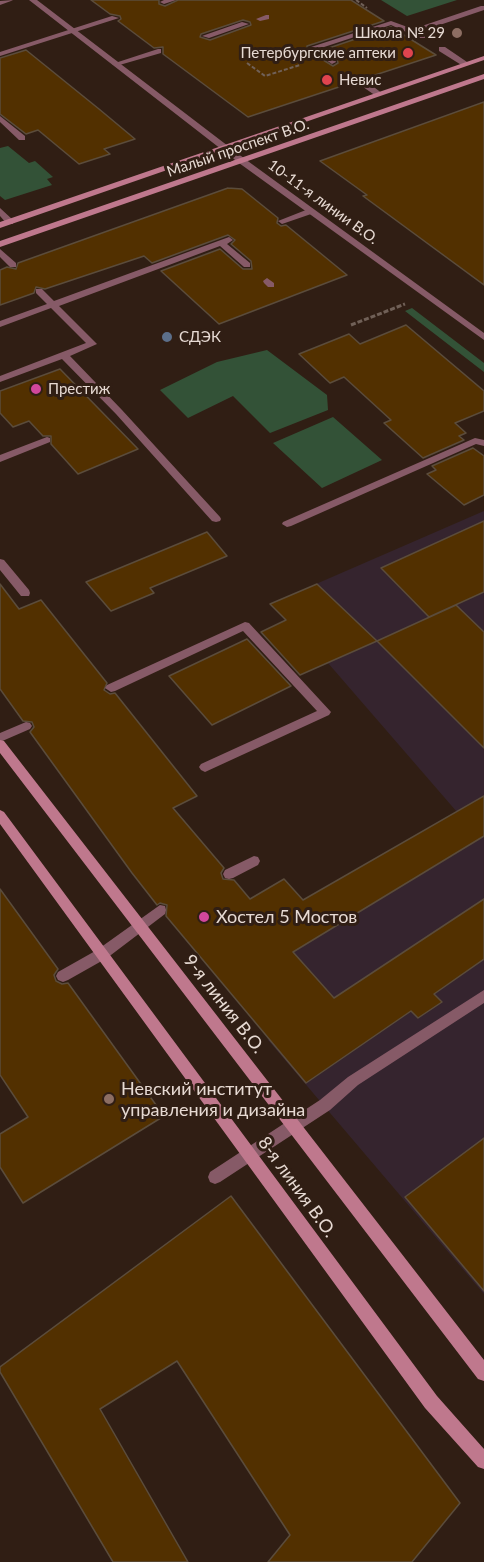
<!DOCTYPE html>
<html>
<head>
<meta charset="utf-8">
<style>
  body { margin:0 }
  canvas { display:block; background:#301e14 }
</style>
</head>
<body>
<canvas width="484" height="1562"></canvas>
<script>
const ctx = document.querySelector('canvas').getContext('2d');
ctx.lineJoin = 'round';
function fill(path, color) { ctx.fillStyle = color; ctx.fill(path, 'evenodd'); }
const shape = rows => new Path2D(rows.map(r => 'M' + r).join(''));
function strokePath(path, color, width, dash) { ctx.strokeStyle = color; ctx.lineWidth = width; ctx.lineCap = dash ? 'butt' : 'round'; ctx.setLineDash(dash || []); ctx.stroke(path); }
function write(font, color, halo, rows, align = 'center') {
  ctx.font = font + ' Lato,sans-serif'; ctx.lineWidth = 6; ctx.setLineDash([]); ctx.textBaseline = 'middle'; ctx.strokeStyle = halo; ctx.fillStyle = color; for (const [text, x, y, turn = 0] of rows) {
    ctx.save(); ctx.translate(x, y); ctx.rotate((+turn || 0) * Math.PI / 180); ctx.textAlign = isNaN(turn) ? turn : align; if (halo) ctx.strokeText(text, 0, 0); ctx.fillText(text, 0, 0); ctx.restore();
  }
}
fill(shape([
  [484,511,484,1294,268,1040,334,997,293,952,483,837,457,812,328,663,270,604]
]), '#35242e');
fill(shape([
  [381,0,457,0,407,16],
  [8,146,29,163,35,161,53,177,47,179,52,185,5,200,0,196,0,148],
  [412,308,484,363,484,372,405,311],
  [267,350,327,395,328,410,270,433,233,396,188,418,160,390,217,362],
  [333,417,382,460,322,488,273,443]
]), '#335237');
const building = shape([
  [91,0,159,0,159,4,165,6,178,0,351,0,384,21,307,46,307,50,333,66,338,63,337,59,323,50,391,27,436,55,366,78,356,76,354,82,248,117,163,54,163,47,154,48,118,21,121,19,120,16,110,14,91,0],
  [243,20,250,22,251,25,210,40,200,37,201,34,243,20],
  [26,50,99,109,135,139,104,149,110,154,79,164,38,130,26,134,0,114,0,58,26,50],
  [484,102,484,285,363,196,367,195,320,161,484,102],
  [228,188,242,189,278,218,277,223,281,226,286,225,347,275,219,324,161,271,220,249,243,269,252,269,251,261,231,244,235,240,228,235,152,263,144,256,45,289,36,287,34,293,0,305,0,270,7,267,16,269,18,263,228,188],
  [406,325,484,391,484,411,455,423,466,433,459,436,464,440,423,458,384,423,391,420,344,377,330,383,299,354,349,334,360,344,406,325],
  [60,369,138,449,78,474,51,444,51,436,43,436,29,421,13,427,0,413,0,391,60,369],
  [473,448,484,456,484,495,464,505,427,474,436,470,432,466,473,448],
  [484,521,484,592,429,617,381,568,484,521],
  [207,532,227,556,150,588,154,593,111,611,86,582,207,532],
  [0,584,19,609,41,600,107,683,104,690,110,694,115,693,197,796,173,808,224,868,221,873,223,879,234,880,250,899,284,879,303,900,484,796,484,836,293,952,334,998,484,899,484,959,434,994,442,1002,418,1018,411,1011,306,1083,166,916,167,905,160,903,157,905,132,873,30,732,34,727,32,722,23,721,0,689,0,584],
  [317,584,377,641,300,675,261,632,286,620,270,604,317,584],
  [456,605,484,632,484,748,377,641,456,605],
  [247,639,291,686,212,725,169,676,247,639],
  [0,889,58,969,54,975,56,981,62,984,68,983,164,1116,23,1203,0,1167,0,1134,28,1117,0,1075,0,889],
  [484,1138,484,1291,405,1197,484,1138],
  [231,1196,460,1503,412,1562,268,1562,290,1535,177,1361,100,1409,188,1562,113,1562,0,1372,0,1367,231,1196]
]);
fill(building, '#523000');
strokePath(building, '#5b4c3b', 1.5);
strokePath(shape([
  [356,0,367,8],
  [247,63,265,76,300,65]
]), '#706057', 2, [4, 2]);
strokePath(shape([
  [351,325,405,304]
]), '#706057', 3, [5, 2]);
fill(shape([
  [13,0,11,1,0,5,0,1,13,0],
  [176,0,164,4,160,2,164,0,176,0],
  [481,6,484,6,484,10,419,32,425,34,425,38,419,38,391,25,318,49,335,60,336,62,332,64,308,48,391,21,413,29,481,6],
  [266,15,269,15,269,19,260,21,256,19,266,15],
  [112,16,119,18,0,56,0,52,112,16],
  [242,22,249,24,209,38,202,36,242,22],
  [439,47,445,47,470,64,463,66,439,51,439,47],
  [158,49,161,49,161,53,116,66,112,64,158,49],
  [356,78,362,78,383,94,376,96,356,82,356,78],
  [0,116,25,136,25,140,19,140,0,122,0,116],
  [0,208,13,220,13,224,7,224,0,216,0,208],
  [311,208,315,211,314,213,282,224,278,221,311,208],
  [229,237,233,240,227,244,250,263,250,267,244,267,220,246,59,306,97,344,70,356,122,410,220,517,221,519,220,521,216,522,212,521,116,414,62,359,0,382,0,376,86,343,51,308,0,327,0,321,47,304,36,293,36,289,42,289,54,301,229,237],
  [0,249,16,263,16,267,10,267,0,257,0,249],
  [267,278,274,283,274,287,268,287,264,283,263,281,267,278],
  [47,437,50,438,50,442,0,462,0,455,47,437],
  [475,438,484,440,484,446,476,444,291,526,287,527,282,524,283,522,475,438],
  [0,559,4,560,29,590,30,593,29,596,21,596,0,570,0,559],
  [245,622,249,623,331,712,329,715,205,772,201,770,199,767,201,764,317,711,243,631,115,691,111,692,105,688,107,685,245,622],
  [26,722,30,723,32,726,30,729,0,742,0,733,26,722],
  [254,856,258,857,260,861,258,865,233,878,229,879,225,878,223,874,225,870,254,856],
  [160,905,165,906,166,910,165,914,107,958,68,980,63,982,58,980,56,976,58,972,97,950,160,905],
  [484,990,484,1003,358,1085,330,1110,220,1182,215,1184,210,1182,208,1177,210,1172,320,1100,348,1077,484,990]
]), '#865a67');
fill(shape([
  [29,0,37,0,245,159,484,333,484,340,239,163,29,0]
]), '#865a67');
fill(shape([
  [484,56,484,60,0,228,0,222,484,56],
  [484,74,484,79,0,247,0,241,484,74],
  [0,740,4,741,484,1360,484,1381,478,1379,0,753,0,740],
  [0,810,4,812,437,1396,484,1449,484,1469,478,1467,425,1408,0,824,0,810]
]), '#bf788d');
for (const [x, y, r, color] of [
  [457,33,6,"#8d6e63"],
  [408,53,6,"#e0444e"],
  [327,80,6,"#e0444e"],
  [167,337,6,"#5c6f8a"],
  [36,389,6,"#d1479c"],
  [204,917,6,"#d1479c"],
  [109,1099,6,"#8d6e63"]
]) { const dot = new Path2D(); dot.arc(x, y, r, 0, 2 * Math.PI); ctx.fillStyle = color; ctx.fill(dot); strokePath(dot, '#301e14', 2); }
write('15px', '#e7dad3', '#301e14', [
  ["Школа № 29",445,33,"right"],
  ["Петербургские аптеки",396,53,"right"],
  ["Невис",339,80],
  ["СДЭК",179,337],
  ["Престиж",48,389]
], 'left');
write('15px', '#e7dad3', '#301e14', [
  ["Малый проспект В.О.",238,148,-19],
  ["10-11-я линии В.О.",323,202,36]
]);
write('18px', '#e7dad3', '#301e14', [
  ["Хостел 5 Мостов",216,917],
  ["Невский институт",121,1089],
  ["управления и дизайна",121,1110]
], 'left');
write('18px', '#e7dad3', '#301e14', [
  ["9-я линия В.О.",224,1004,52],
  ["8-я линия В.О.",297,1187,54]
]);
</script>
</body>
</html>
